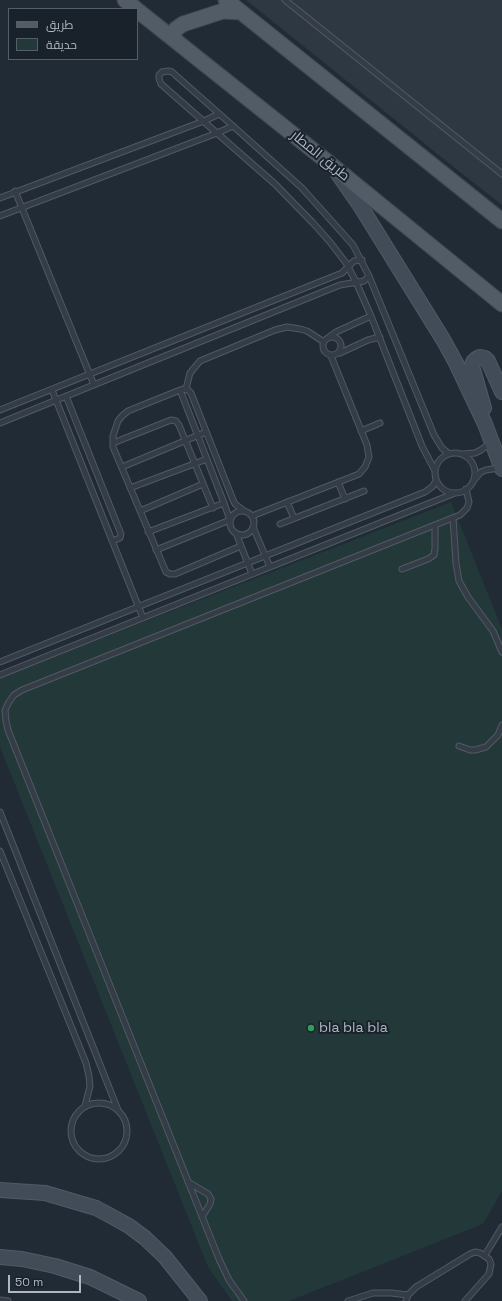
<!DOCTYPE html>
<html>
<head>
<meta charset="utf-8">
<style>
  body { margin:0 }
  #map { position:relative; width:502px; height:1301px; overflow:hidden; background:#202b36; font-family:"Space Grotesk",Cairo,sans-serif }
  canvas { display:block }
  .legend { position:absolute; left:8px; top:8px; width:130px; height:52px; box-sizing:border-box; background:#19222b; border:1px solid #555e68; margin:0; padding:5px 7px; list-style:none; font-size:12px; color:#aeb7c3 }
  .legend li { display:flex; align-items:center; gap:8px; height:20px }
  .legend b { width:20px; border:1px solid #555e68 }
  .scale { position:absolute; left:8px; top:1275px; width:73px; height:18px; box-sizing:border-box; border:2px solid #aeb7c3; border-top:0; padding-left:5px; font-size:12px; line-height:14px; white-space:nowrap; color:#aeb7c3; -webkit-text-stroke:3px #19222b; paint-order:stroke }
</style>
</head>
<body>
<div id="map">
<canvas width="502" height="1301"></canvas>
<ul class="legend">
<li><b style="height:5px;background:#525c67"></b>طريق</li>
<li><b style="height:11px;background:#233838"></b>حديقة</li>
</ul>
<div class="scale">50 m</div>
</div>
<script>
const ctx = document.querySelector('canvas').getContext('2d');
ctx.lineJoin = 'round';
function fill(path, color) { ctx.fillStyle = color; ctx.fill(path, 'evenodd'); }
const shape = rows => new Path2D(rows.map(r => 'M' + r).join(''));
function strokePath(path, color, width, dash) { ctx.strokeStyle = color; ctx.lineWidth = width; ctx.lineCap = dash ? 'butt' : 'round'; ctx.setLineDash(dash || []); ctx.stroke(path); }
function write(font, color, halo, rows, align = 'center') {
  ctx.font = font + ' "Space Grotesk",Cairo,sans-serif'; ctx.lineWidth = 4; ctx.setLineDash([]); ctx.textBaseline = 'middle'; ctx.strokeStyle = halo; ctx.fillStyle = color; for (const [text, x, y, turn = 0] of rows) {
    ctx.save(); ctx.translate(x, y); ctx.rotate((+turn || 0) * Math.PI / 180); ctx.textAlign = isNaN(turn) ? turn : align; if (halo) ctx.strokeText(text, 0, 0); ctx.fillText(text, 0, 0); ctx.restore();
  }
}
fill(shape([
  [246,0,502,0,502,205,455,168]
]), '#2e3843');
fill(shape([
  [451,502,502,629,502,1191,483,1224,289,1301,232,1301,208,1267,0,747,0,678]
]), '#233838');
const lane = shape([
  [285,0,502,174],
  [15,191,94,385],
  [0,198,204,121,219,114],
  [0,216,217,133,233,126],
  '323 346a9 9 0 1 1 18 0a9 9 0 1 1-18 0Z',
  [329,337,336,332,371,316],
  [340,353,368,340,380,337],
  [186,389,190,373,200,361,275,330,287,327,300,329,307,331,324,342],
  [52,390,143,618],
  [66,396,121,534,120,538,112,541],
  [0,410,342,273,354,261,362,260],
  [0,423,340,285,364,281,369,276],
  [361,431,380,423],
  [113,443,171,420,176,421,179,425,213,508],
  '435 473a20 20 0 1 1 40 0a20 20 0 1 1-40 0Z',
  [463,454,475,453,481,450,490,443],
  [122,467,206,432],
  [435,471,422,446,371,316,356,282,346,263,330,242,313,223,275,184,161,84,159,79,159,75,162,72,168,71,172,72,233,126,302,188,353,245,369,276,434,435,442,448,449,454],
  [474,480,481,472,486,470,499,468],
  [338,482,345,499],
  [130,488,207,459],
  [287,502,294,518],
  '230 523a12 12 0 1 1 24 0a12 12 0 1 1-24 0Z',
  [140,511,203,484],
  [252,516,354,476,359,474,365,467,369,457,367,445,331,356],
  [453,518,456,563,459,581,468,597,493,631,502,652],
  [280,524,364,491],
  [253,527,270,567],
  [148,532,224,503],
  [236,533,252,574],
  [241,546,175,574,170,574,166,572,113,447,113,436,118,421,122,416,128,411,180,390,183,389,188,390,191,393,233,500,235,504,243,510],
  [156,550,230,520,224,503,180,390],
  [402,569,428,559,434,555,435,548,435,525],
  [0,662,425,492,432,487,436,481],
  [0,675,455,493],
  [459,746,470,750,475,750,486,747,498,735,502,725],
  [0,812,118,1110],
  [0,851,86,1063,89,1076,90,1086,85,1106],
  '71 1131a28 28 0 1 1 56 0a28 28 0 1 1-56 0Z',
  [188,1182,208,1194,211,1199,210,1204,202,1217],
  [485,1255,502,1227],
  [0,1300,8,1301],
  [244,1301,229,1280,219,1259,8,730,6,721,5,710,9,702,14,695,22,690,460,515,467,508,469,502,466,489],
  [348,1301,373,1293,391,1293,408,1295],
  [406,1301,408,1295,416,1287,470,1254,475,1252,480,1253,489,1259,491,1264,489,1274,465,1301]
]);
const secondary = shape([
  [338,174,361,207,444,341,456,363,485,424,502,469],
  [484,408,472,366,473,362,476,359,480,357,485,358,488,361,502,392],
  [0,1190,45,1193,96,1208,111,1216,129,1226,145,1238,165,1257,200,1301],
  [0,1257,22,1259,55,1266,90,1277,139,1301]
]);
const primary = shape([
  [125,0,136,9],
  [226,0,502,221],
  [137,10,329,163,502,304],
  [172,37,176,29,183,24,223,11,241,12]
]);
strokePath(lane, '#515a64', 7);
strokePath(secondary, '#515a64', 16);
strokePath(primary, '#3d4650', 17);
strokePath(lane, '#343d47', 5);
strokePath(secondary, '#424c59', 14);
strokePath(primary, '#525c67', 15);
for (const [x, y, r, color] of [
  [311,1028,4,"#2e9e5b"]
]) { const dot = new Path2D(); dot.arc(x, y, r, 0, 2 * Math.PI); ctx.fillStyle = color; ctx.fill(dot); strokePath(dot, '#19222b', 1.5); }
write('14px', '#aeb7c3', '#19222b', [
  ["طريق المطار",320,156,39]
]);
write('14px', '#aeb7c3', '#19222b', [
  ["bla bla bla",319,1028]
], 'left');
</script>
</body>
</html>
